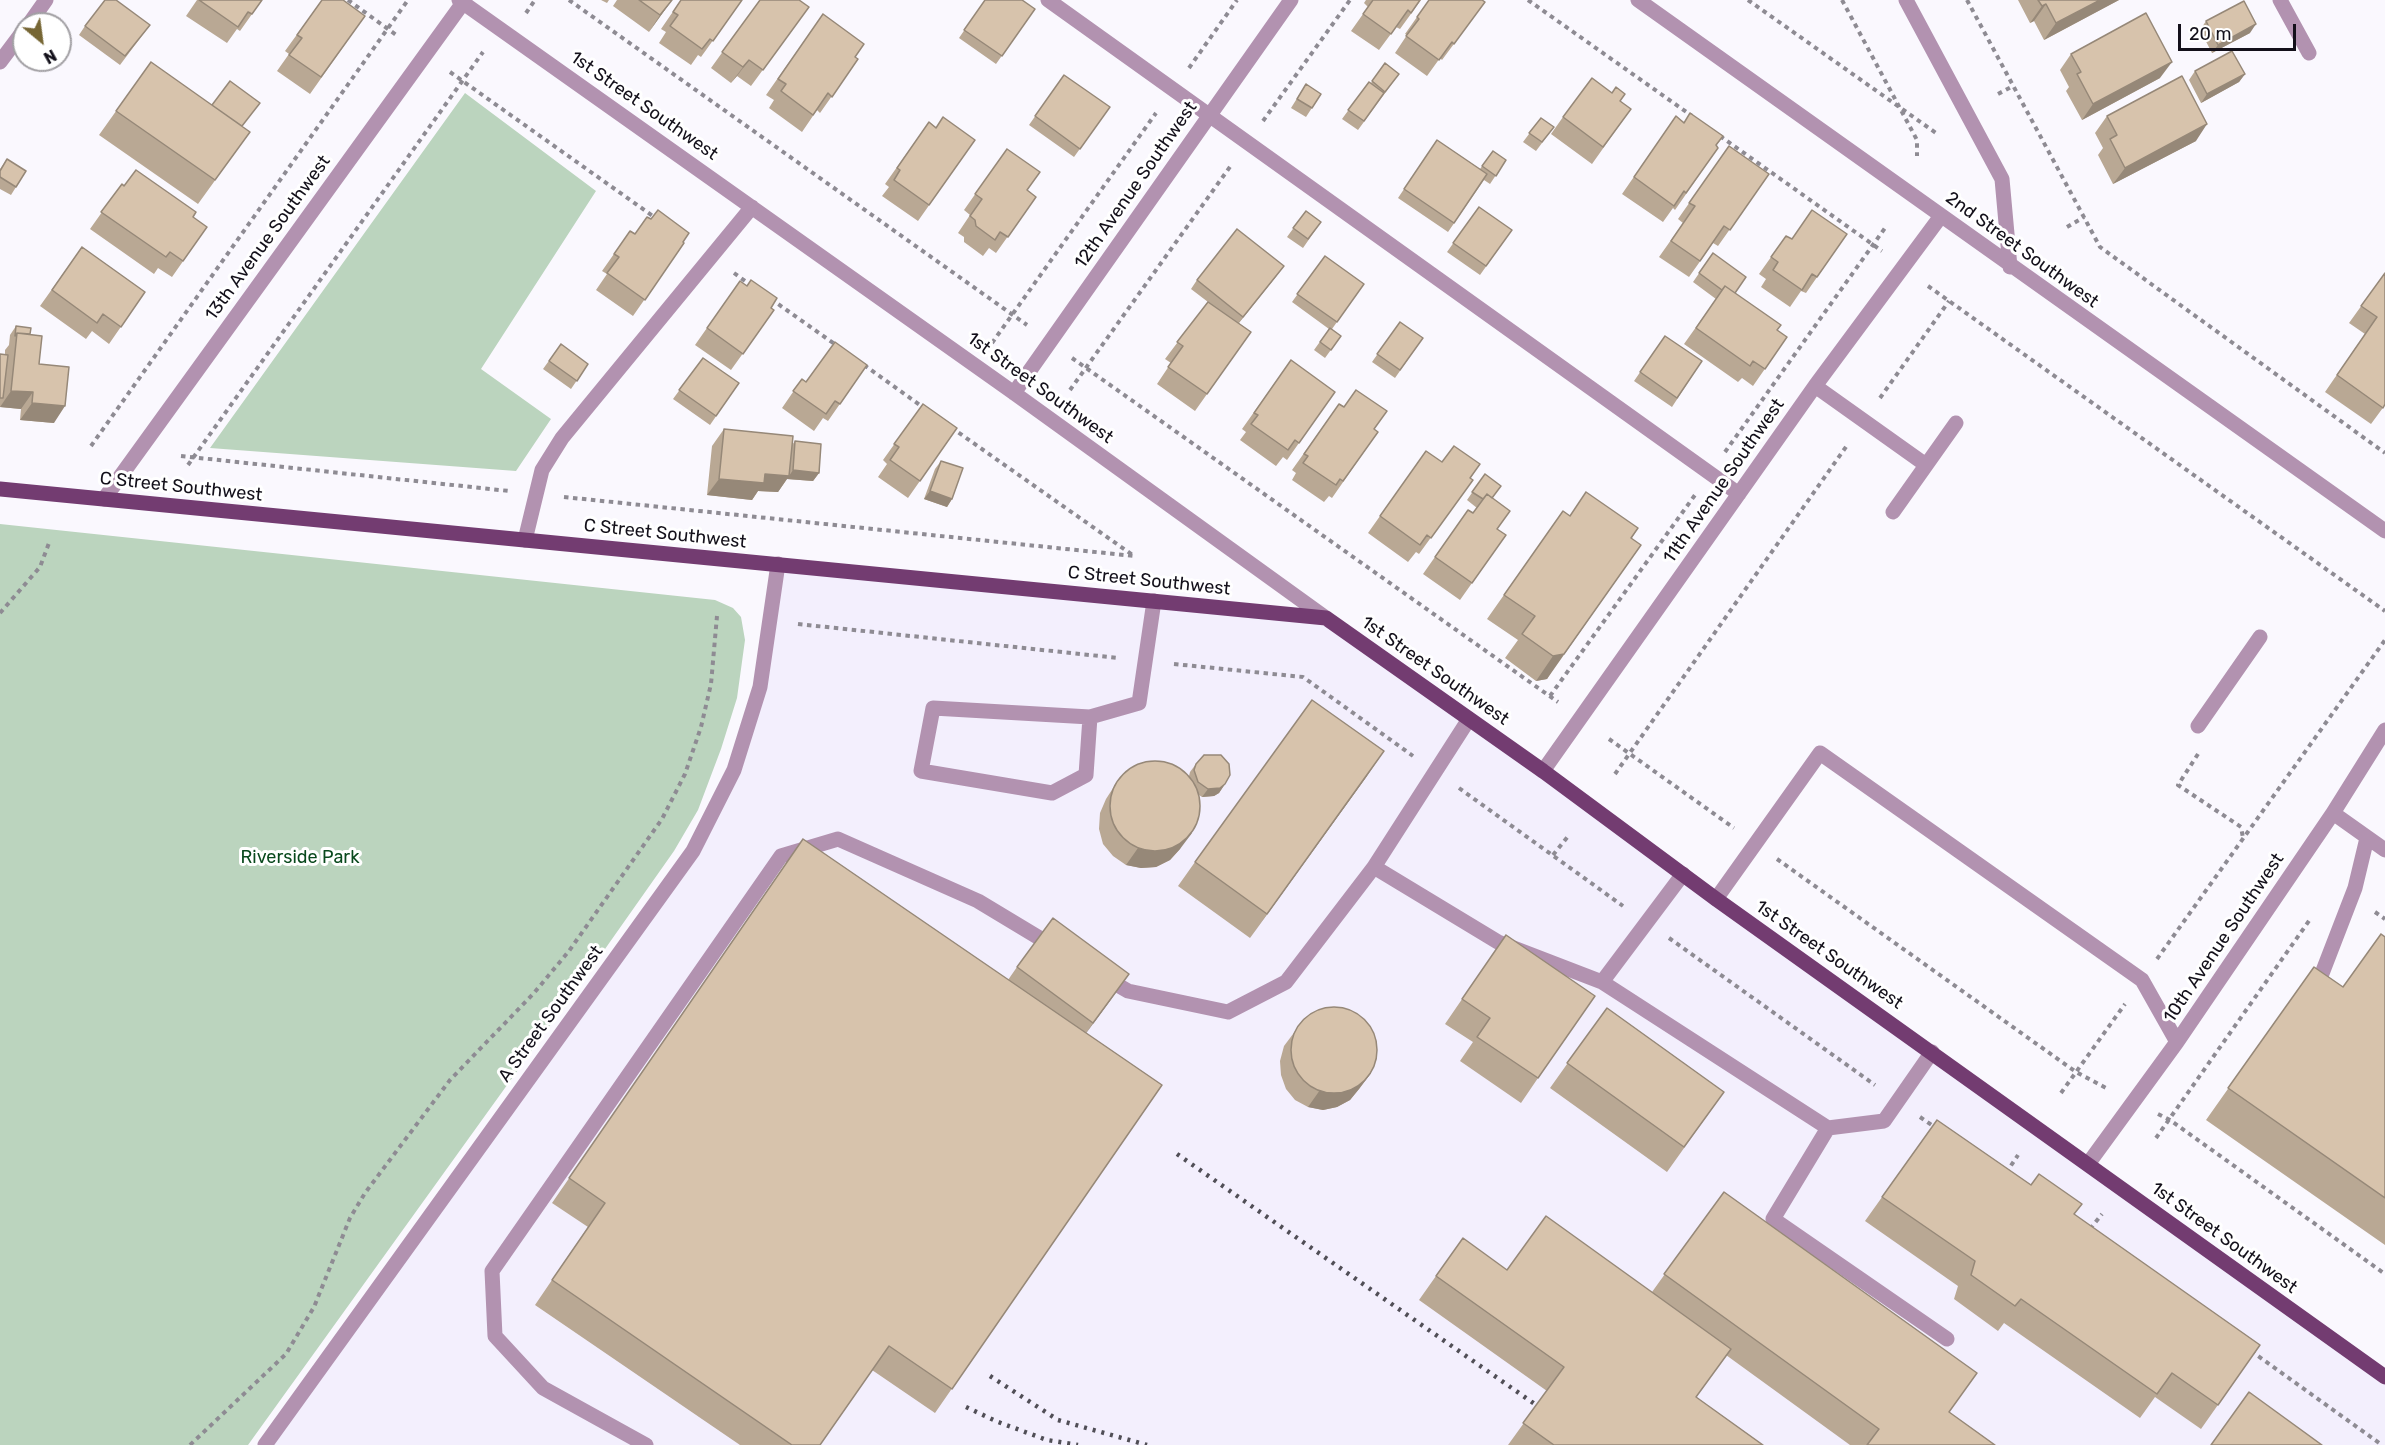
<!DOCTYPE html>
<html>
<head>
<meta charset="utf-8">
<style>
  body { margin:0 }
  #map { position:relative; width:2385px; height:1445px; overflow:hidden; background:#faf8fe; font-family:Rubik,sans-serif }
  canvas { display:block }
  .north { position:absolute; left:12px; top:12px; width:60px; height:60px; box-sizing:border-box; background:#fff; border:2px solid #a19fa3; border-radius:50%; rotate:151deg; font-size:16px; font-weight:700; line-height:24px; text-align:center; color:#13101a }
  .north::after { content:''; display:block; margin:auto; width:21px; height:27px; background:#766634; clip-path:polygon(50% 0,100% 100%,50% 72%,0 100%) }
  .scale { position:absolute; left:2178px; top:24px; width:118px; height:27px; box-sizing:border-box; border:3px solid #13101a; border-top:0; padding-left:8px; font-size:18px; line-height:21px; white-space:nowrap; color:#13101a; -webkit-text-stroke:4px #fff; paint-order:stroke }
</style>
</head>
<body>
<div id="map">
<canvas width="2385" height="1445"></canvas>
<div class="north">N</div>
<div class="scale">20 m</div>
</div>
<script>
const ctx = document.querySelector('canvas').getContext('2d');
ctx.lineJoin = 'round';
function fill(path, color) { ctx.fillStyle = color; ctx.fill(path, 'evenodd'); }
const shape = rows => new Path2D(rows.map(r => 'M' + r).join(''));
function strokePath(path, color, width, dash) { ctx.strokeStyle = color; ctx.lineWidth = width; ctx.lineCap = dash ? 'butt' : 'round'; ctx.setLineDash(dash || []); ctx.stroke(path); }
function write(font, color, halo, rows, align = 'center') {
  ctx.font = font + ' Rubik,sans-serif'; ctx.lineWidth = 6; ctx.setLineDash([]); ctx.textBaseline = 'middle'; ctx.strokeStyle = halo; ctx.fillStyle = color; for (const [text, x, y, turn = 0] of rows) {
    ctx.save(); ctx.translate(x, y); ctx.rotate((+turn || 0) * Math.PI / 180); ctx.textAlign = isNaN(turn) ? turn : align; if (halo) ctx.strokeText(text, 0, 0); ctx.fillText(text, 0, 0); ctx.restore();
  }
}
fill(shape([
  [778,564,1326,618,2385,1377,2385,1445,265,1445,693,851,734,770,760,687]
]), '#f3effd');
fill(shape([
  [465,93,596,191,481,369,551,419,516,471,210,448],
  [0,524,715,600,733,608,741,617,745,640,737,698,721,749,698,810,674,851,605,949,248,1445,0,1445]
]), '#bbd4be');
strokePath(shape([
  [348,0,399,37],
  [569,0,1027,325],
  [1528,0,1692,116],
  [1748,0,1936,133],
  [1842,0,1917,140,1917,156],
  [1967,0,2100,247,2385,453],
  [526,13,535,0],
  [1189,68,1237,0],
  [450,72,657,219],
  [1998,94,2013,86],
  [1263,121,1350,0],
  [1720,136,1882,251],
  [2067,227,2084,217],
  [734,273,752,286],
  [1928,286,2385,611],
  [771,299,836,345],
  [992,343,1156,113],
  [1072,358,1558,702],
  [864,365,924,408],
  [1070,390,1232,164],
  [1880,398,1949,301],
  [91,446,408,0],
  [1725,452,1885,228],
  [181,456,509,491],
  [188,465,483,52],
  [564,497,1134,556,952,428],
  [0,613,40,567,49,543],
  [798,624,1118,658],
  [1174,664,1303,677,1413,756],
  [1550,696,1695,495],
  [1609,739,1734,828],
  [2198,754,2178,785,2241,827,2243,838],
  [1615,774,1848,444],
  [1459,788,1623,906],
  [1553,855,1569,835],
  [1777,859,2076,1072,2108,1089],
  [2375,912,2385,919],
  [1669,938,1875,1085],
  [2157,959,2385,640],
  [2061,1093,2125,1004],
  [2158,1114,2170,1120,2385,1274],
  [1920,1117,1936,1128],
  [2156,1138,2311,918],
  [2006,1173,2018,1155],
  [2090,1229,2102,1214],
  [2251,1351,2382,1445],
  [190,1445,286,1354,314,1307,350,1218,365,1193,450,1080,534,993,569,951,662,819,685,774,701,727,711,684,717,616]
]), '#8e8b93', 4, [4.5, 4.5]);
strokePath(shape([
  [459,0,1014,393,1326,618],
  [1048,0,1739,494],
  [1638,0,2385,531],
  [1906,0,2002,179,2010,267],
  [2280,0,2309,53],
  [29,24,46,0],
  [0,62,24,30],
  [1815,386,1926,465],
  [1014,393,1291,0],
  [104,499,465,0],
  [1893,512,1956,423],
  [525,540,542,470,562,438,752,207],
  [1090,717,1086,775,1052,793,921,771,933,708,1090,717,1139,703,1154,601],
  [2198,726,2260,637],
  [1543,771,1815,386,1941,216],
  [2333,813,2385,850],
  [1374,867,1498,942,1602,982,1683,874],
  [1716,899,1820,753,2142,980,2177,1042],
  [1102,976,1128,991,1228,1012,1286,982,1374,867,1469,719],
  [1602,982,1828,1128,1884,1121,1932,1052],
  [2316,989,2355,888,2367,838],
  [1828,1128,1773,1219,1947,1339],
  [2088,1164,2177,1042,2333,813,2385,730],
  [265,1445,693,851,734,770,760,687,778,564],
  [646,1445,543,1388,495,1336,492,1271,781,856,838,839,978,901,1056,948]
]), '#b292b0', 15);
strokePath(shape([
  [0,489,1326,618,1543,771,1716,899,2385,1377]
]), '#733c71', 15);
strokePath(shape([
  [1177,1154,1549,1414],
  [990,1376,1058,1420,1147,1445],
  [966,1407,998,1422,1047,1440,1078,1445]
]), '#504e56', 4.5, [3, 6]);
fill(shape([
  [197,0,262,0,240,31,237,29,227,43,186,16],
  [322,0,365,16,310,94,277,71,289,54,285,51],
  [601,0,609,0,607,3],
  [617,0,672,0,649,32,613,6],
  [681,0,742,0,701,57,698,55,691,65,659,43,666,32,661,29],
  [760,0,809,7,751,86,737,76,731,83,711,68],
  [985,0,1035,9,996,64,959,38],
  [1366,0,1421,0,1400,29,1396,27,1379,50,1351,31,1368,7,1364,3],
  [1429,0,1485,2,1442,60,1440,58,1427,76,1395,53,1407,35,1405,34],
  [2018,0,2119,0,2044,40,2034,21,2030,23],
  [823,14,855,57,858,59,820,113,817,110,802,132,769,108,774,100,766,95],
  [2206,21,2250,33,2212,53,2200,30],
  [150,25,120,65,79,35,85,26],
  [2071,54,2160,78,2082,120,2066,91,2069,87,2060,70],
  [151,62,250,132,198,204,99,135],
  [1385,63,1399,74,1358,130,1342,119,1369,82,1371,83],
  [2195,71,2245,74,2239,82,2201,103,2189,80],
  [1064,75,1110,107,1074,157,1029,125],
  [1306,84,1321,94,1306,117,1291,108],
  [1620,101,1631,109,1592,164,1551,134,1563,117],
  [1676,116,1684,122,1723,136,1716,146,1718,148,1675,210,1673,208,1663,222,1622,194],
  [2107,116,2196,141,2113,184,2098,155,2103,148,2095,133],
  [1541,118,1554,127,1536,151,1523,142],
  [929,122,936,127,975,140,918,221,882,196,889,187,885,184],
  [1437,140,1480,169,1493,151,1506,160,1490,184,1484,180,1448,232,1398,198],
  [1729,146,1769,174,1718,246,1713,243,1689,277,1659,257,1683,223,1678,219],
  [1007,149,1027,190,1036,197,996,253,989,248,983,256,964,242,964,237,958,233,970,215,964,210],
  [7,159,16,187,11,195,0,189,0,169],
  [122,184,193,217,207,227,172,277,158,268,154,274,90,229],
  [1479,207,1512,230,1480,275,1447,252],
  [1306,211,1321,222,1303,248,1287,237],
  [630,231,635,234,683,242,684,243,633,316,596,290,607,274,602,271],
  [1847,234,1806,293,1801,291,1790,307,1761,287,1766,279,1759,274,1786,236,1792,239],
  [82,247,145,292,109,344,92,331,86,339,40,306],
  [1713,253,1735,293,1777,330,1787,337,1753,386,1742,378,1738,382,1684,344,1716,299,1693,282],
  [1325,256,1364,284,1332,329,1341,336,1325,358,1314,350,1329,329,1292,302],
  [2385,273,2385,405,2371,424,2325,392,2365,334,2349,323],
  [1278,274,1239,323,1251,332,1195,411,1157,384,1171,363,1165,359,1208,302,1191,289,1197,280],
  [740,281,774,310,731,370,695,345],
  [1400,322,1423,338,1395,378,1372,362],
  [16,326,30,334,39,364,54,423,20,420,21,409,0,407,0,354,5,355,5,350,9,345,10,335],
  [1665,336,1702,361,1672,407,1634,381],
  [561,344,588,364,571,389,543,369],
  [703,358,739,383,710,425,673,399],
  [1291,360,1335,392,1287,460,1283,457,1276,466,1240,440,1246,432,1242,429],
  [867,365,828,421,823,418,814,431,782,408,802,379,806,382],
  [923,404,957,428,908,498,878,477,887,464,883,460],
  [1339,404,1378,432,1332,498,1329,496,1324,502,1292,480,1296,473,1292,470],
  [724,429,792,445,795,441,819,473,813,481,787,479,778,492,758,491,752,500,707,495,712,446],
  [1426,451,1442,462,1480,464,1470,479,1461,496,1419,554,1416,552,1408,562,1368,533],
  [941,461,952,499,947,507,924,499,935,469],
  [1485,474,1492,498,1497,529,1506,535,1460,600,1423,574,1468,510,1473,513,1477,508,1467,500],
  [1563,511,1570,516,1638,528,1547,679,1536,681,1505,658,1518,640,1487,619],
  [1196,764,1225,784,1219,793,1214,796,1202,797,1199,795,1180,849,1170,860,1156,867,1141,868,1126,865,1113,856,1103,844,1099,829,1100,813,1106,799,1117,782,1189,776,1190,772],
  [1367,776,1250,938,1178,886,1195,862],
  [803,839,1008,980,1017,967,1112,998,1086,1033,1162,1085,935,1413,872,1370,820,1445,740,1445,535,1305,588,1227,552,1203],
  [1506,935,1538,1078,1521,1103,1460,1061,1473,1042,1445,1024],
  [2385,937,2385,1245,2206,1120,2314,967,2343,987],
  [1607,1008,1724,1092,1667,1172,1550,1088],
  [1296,1030,1371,1073,1359,1089,1350,1100,1337,1107,1323,1110,1308,1107,1295,1100,1286,1089,1281,1075,1280,1061,1284,1046],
  [1937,1120,2075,1215,2260,1345,2201,1429,2155,1397,2140,1418,2004,1323,1998,1331,1954,1299,1958,1286,1865,1221],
  [1724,1192,1949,1412,1995,1445,1850,1445,1726,1355,1696,1397,1763,1445,1508,1445,1547,1391,1419,1300,1436,1276,1507,1270,1652,1292]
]), '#b9a894');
fill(shape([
  [672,0,649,32,660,15],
  [2100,0,2119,0,2044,40,2056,23],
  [2046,4,2034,21,2030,23,2042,6],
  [2256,24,2250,33,2212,53,2218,45],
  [749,60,737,76,731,83,743,67],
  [2172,62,2160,78,2082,120,2093,104],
  [2245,74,2239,82,2201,103,2207,94],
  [2207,124,2196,141,2113,184,2125,168],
  [1284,266,1278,274,1237,325,1243,317],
  [11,391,33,392,21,409,0,407],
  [32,403,65,406,54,423,20,420],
  [793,470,819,473,813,481,787,479,778,492,758,491,752,500,707,495,719,479,765,474,789,476],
  [930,491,952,499,947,507,924,499],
  [1641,545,1547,679,1536,681,1553,656],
  [1384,751,1367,776,1250,938,1267,914],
  [1225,784,1219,793,1214,796,1202,797,1208,789],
  [1192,833,1180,849,1170,860,1156,867,1141,868,1126,865,1138,848],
  [1129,974,1112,998,1076,1047,1093,1023],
  [1371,1073,1359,1089,1350,1100,1337,1107,1323,1110,1308,1107,1320,1090]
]), '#968878');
const building = shape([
  [105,0,116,0,150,25,125,56,85,26,105,0],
  [199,0,262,0,252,14,248,12,238,27,199,0],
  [322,0,343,0,365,16,321,77,289,55,302,38,297,35,322,0],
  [639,0,672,0,660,15,639,0],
  [681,0,742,0,713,41,710,39,702,49,670,26,678,15,673,12,681,0],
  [760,0,799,0,809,7,763,70,749,60,743,67,722,52,760,0],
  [985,0,1022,0,1035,9,1002,56,964,30,985,0],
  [1373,0,1420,0,1411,13,1408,10,1391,34,1363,14,1373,0],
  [1429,0,1482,0,1485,2,1454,44,1452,42,1439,60,1406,36,1419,19,1417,17,1429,0],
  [2038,0,2100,0,2056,23,2046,4,2042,6,2038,0],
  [2244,1,2256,24,2218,45,2206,21,2244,1],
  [2146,13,2172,62,2093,104,2077,74,2081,72,2071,54,2146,13],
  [823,14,864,44,855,57,858,59,832,97,828,93,813,115,781,91,786,84,778,79,823,14],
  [2232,51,2245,74,2207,94,2195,71,2232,51],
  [151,62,250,132,215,180,116,111,151,62],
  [1385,63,1399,74,1385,92,1372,81,1385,63],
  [1064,75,1110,107,1080,149,1035,116,1064,75],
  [2182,76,2207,124,2125,168,2110,139,2117,135,2107,116,2182,76],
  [1592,78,1612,93,1616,87,1625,94,1620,101,1631,109,1603,147,1563,117,1592,78],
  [230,81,260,103,242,126,212,105,230,81],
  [1369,82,1384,93,1364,121,1348,110,1369,82],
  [1306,84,1321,94,1312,108,1297,99,1306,84],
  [1690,113,1723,136,1716,145,1718,148,1686,193,1684,191,1674,206,1634,177,1676,116,1684,123,1690,113],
  [943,117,975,140,929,205,894,180,900,170,897,168,929,122,936,128,943,117],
  [1541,118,1554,127,1542,142,1529,133,1541,118],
  [1437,140,1487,174,1454,223,1404,189,1437,140],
  [1729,146,1769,174,1730,230,1724,226,1700,261,1671,241,1695,206,1689,203,1729,146],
  [1007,149,1040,172,1027,190,1036,197,1008,237,1000,232,995,240,976,226,975,220,970,216,982,199,975,194,1007,149],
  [1493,151,1506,160,1496,176,1482,166,1493,151],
  [7,159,26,171,16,187,0,177,0,171,7,159],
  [136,170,196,212,193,217,207,227,183,261,170,252,166,257,101,212,122,184,124,186,136,170],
  [1479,207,1512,230,1486,266,1453,243,1479,207],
  [658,210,689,233,683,242,684,243,645,300,607,273,619,257,614,254,630,231,635,234,647,217,651,219,658,210],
  [1812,210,1847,234,1817,277,1812,274,1802,290,1773,270,1778,262,1771,257,1786,236,1792,239,1812,210],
  [1306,211,1321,222,1308,239,1293,228,1306,211],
  [1237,229,1284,266,1243,317,1197,280,1237,229],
  [82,247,145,292,121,327,103,314,97,323,52,290,82,247],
  [1713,253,1746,277,1735,293,1725,286,1722,290,1699,273,1713,253],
  [1325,256,1364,284,1337,322,1297,294,1325,256],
  [2385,273,2385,404,2383,408,2337,375,2377,317,2361,306,2385,273],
  [751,280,777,298,771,308,774,310,743,354,707,328,740,281,747,286,751,280],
  [1725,286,1781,325,1777,330,1787,337,1765,369,1753,361,1750,366,1696,328,1725,286],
  [1208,302,1251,332,1207,394,1168,367,1183,346,1177,342,1208,302],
  [1400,322,1423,338,1400,370,1377,354,1400,322],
  [16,326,31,328,30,334,17,333,15,336,16,326],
  [1330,328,1341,336,1331,350,1320,342,1330,328],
  [17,333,42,336,39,364,69,367,65,406,32,403,33,392,11,391,17,333],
  [1665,336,1702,361,1677,398,1640,372,1665,336],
  [835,342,867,365,840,404,835,401,826,414,793,391,802,379,806,382,835,342],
  [561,344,588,364,577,381,549,361,561,344],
  [0,354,8,355,3,398,0,398,0,354],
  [703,358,739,383,716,416,679,390,703,358],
  [1291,360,1335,392,1299,443,1295,440,1288,450,1251,424,1258,415,1254,413,1291,360],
  [1356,390,1387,411,1374,429,1378,432,1343,481,1340,479,1336,485,1303,463,1308,456,1304,454,1339,404,1344,407,1356,390],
  [923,404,957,428,920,481,890,460,899,447,894,444,923,404],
  [724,429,793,436,789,476,765,474,764,483,719,479,724,429],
  [795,441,821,444,819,473,793,470,795,441],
  [1454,446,1480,464,1470,478,1473,480,1431,538,1427,535,1420,545,1380,516,1426,451,1442,462,1454,446],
  [941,461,963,468,952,499,930,491,941,461],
  [1485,474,1501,486,1492,498,1487,494,1483,499,1472,492,1485,474],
  [1586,492,1638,528,1631,538,1641,545,1564,654,1553,656,1522,634,1535,616,1504,595,1563,511,1570,516,1586,492],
  [1487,494,1510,511,1497,529,1506,535,1472,583,1435,557,1468,510,1473,513,1487,494],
  [1312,700,1384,751,1267,914,1195,862,1312,700],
  [1204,755,1221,755,1229,764,1230,775,1225,784,1220,788,1208,789,1198,782,1194,770,1196,764,1204,755],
  '1110 806a45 45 0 1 1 90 0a45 45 0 1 1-90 0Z',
  [803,839,1162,1085,952,1389,889,1346,820,1445,792,1445,552,1280,605,1203,569,1178,803,839],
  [1053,918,1129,974,1093,1023,1017,967,1053,918],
  [2381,934,2385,937,2385,1198,2228,1088,2314,967,2343,987,2381,934],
  [1506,935,1595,996,1538,1078,1477,1037,1490,1018,1462,999,1506,935],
  '1291 1050a43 43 0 1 1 86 0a43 43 0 1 1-86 0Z',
  [1607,1008,1724,1092,1684,1147,1567,1063,1607,1008],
  [1937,1120,2031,1185,2039,1174,2082,1204,2074,1214,2260,1345,2218,1405,2172,1373,2157,1394,2021,1299,2015,1306,1971,1275,1975,1261,1882,1197,1937,1120],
  [1724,1192,1977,1373,1949,1412,1995,1445,1867,1445,1879,1429,1664,1274,1724,1192],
  [1546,1216,1731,1349,1696,1397,1763,1445,1554,1445,1523,1423,1564,1367,1436,1276,1463,1238,1507,1270,1546,1216],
  [2249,1392,2322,1445,2211,1445,2249,1392]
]);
fill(building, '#d7c3ac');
strokePath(building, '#968878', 1.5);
write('18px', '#13101a', '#fff', [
  ["1st Street Southwest",644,106,35],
  ["12th Avenue Southwest",1136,185,-55],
  ["13th Avenue Southwest",268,238,-54],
  ["2nd Street Southwest",2022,250,36],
  ["1st Street Southwest",1040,388,36],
  ["11th Avenue Southwest",1724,481,-55],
  ["C Street Southwest",181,487,6],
  ["C Street Southwest",665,534,6],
  ["C Street Southwest",1149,581,6],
  ["1st Street Southwest",1435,671,35],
  ["10th Avenue Southwest",2224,938,-56],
  ["1st Street Southwest",1829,955,35],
  ["A Street Southwest",551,1014,-54],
  ["1st Street Southwest",2224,1238,36]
]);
write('18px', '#09491d', '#fff', [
  ["Riverside Park",300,858]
]);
</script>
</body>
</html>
